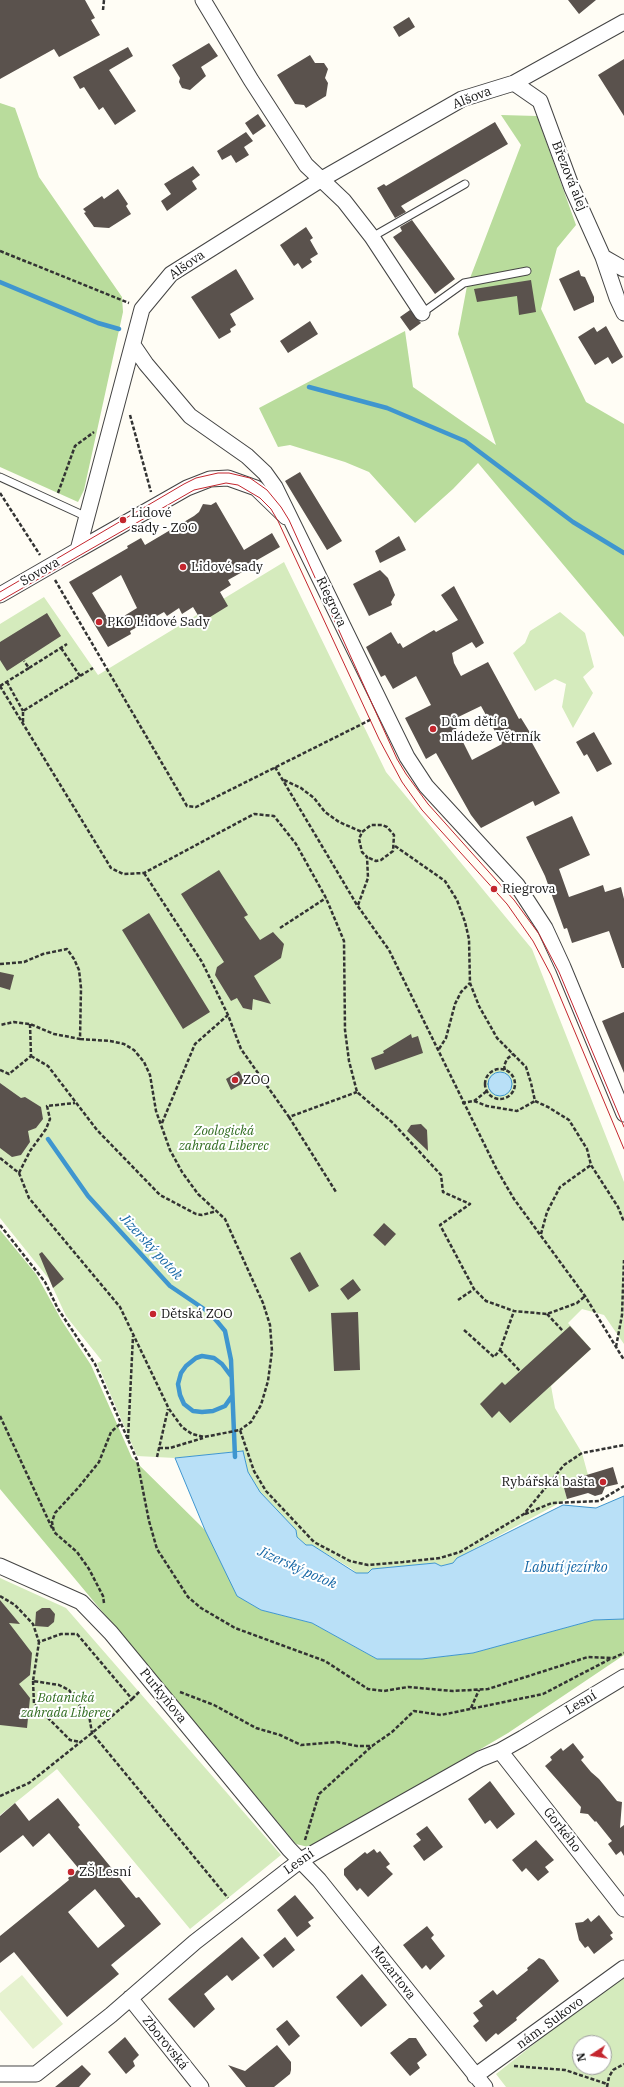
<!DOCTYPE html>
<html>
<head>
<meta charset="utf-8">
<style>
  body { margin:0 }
  #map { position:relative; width:624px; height:2087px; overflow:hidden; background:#fffdf5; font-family:"IBM Plex Serif",serif }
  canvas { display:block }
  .north { position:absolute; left:572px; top:2035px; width:40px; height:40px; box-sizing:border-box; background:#fff; border:1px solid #a0a0a0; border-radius:50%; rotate:258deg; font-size:11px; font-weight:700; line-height:16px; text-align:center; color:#111 }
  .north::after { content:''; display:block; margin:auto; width:14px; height:18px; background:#c4262e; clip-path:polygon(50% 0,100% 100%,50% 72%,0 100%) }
</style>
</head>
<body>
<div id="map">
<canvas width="624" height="2087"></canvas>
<div class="north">N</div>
</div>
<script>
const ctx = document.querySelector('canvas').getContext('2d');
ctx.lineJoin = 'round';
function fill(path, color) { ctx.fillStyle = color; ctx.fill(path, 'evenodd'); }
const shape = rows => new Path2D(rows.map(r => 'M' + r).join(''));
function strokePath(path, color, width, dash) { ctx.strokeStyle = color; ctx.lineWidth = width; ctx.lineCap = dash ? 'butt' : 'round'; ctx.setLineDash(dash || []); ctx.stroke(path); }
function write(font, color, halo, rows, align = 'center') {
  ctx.font = font + ' "IBM Plex Serif",serif'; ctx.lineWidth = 4; ctx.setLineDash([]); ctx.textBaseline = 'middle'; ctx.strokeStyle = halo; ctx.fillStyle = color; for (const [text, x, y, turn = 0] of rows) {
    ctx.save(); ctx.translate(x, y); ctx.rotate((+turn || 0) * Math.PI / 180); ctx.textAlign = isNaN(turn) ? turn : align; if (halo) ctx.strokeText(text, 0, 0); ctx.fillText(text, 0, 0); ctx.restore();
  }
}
fill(shape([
  [284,562,386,772,532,949,624,1182,624,1344,604,1315,582,1309,568,1323,591,1349,551,1386,555,1408,582,1453,588,1475,570,1480,572,1485,564,1488,567,1499,457,1558,453,1563,441,1566,435,1563,372,1569,368,1573,356,1573,352,1569,312,1545,306,1545,297,1537,296,1530,260,1492,248,1472,243,1451,175,1458,137,1456,97,1363,102,1361,66,1316,49,1279,0,1218,0,624,44,597,98,675],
  [560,612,585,633,594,667,583,677,593,693,573,728,562,707,566,684,555,679,535,691,513,653,525,643,530,631],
  [0,1578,66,1608,281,1855,190,1929,57,1769,0,1815],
  [624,1973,624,2087,506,2087,496,2074],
  [580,2043,604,2043,604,2067,580,2067]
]), '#d5ebbd');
fill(shape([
  [0,103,15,108,39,177,122,297,123,312,84,490,78,502,0,467],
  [501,115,537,116,576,225,557,248,541,309,586,402,624,424,624,637,478,463,453,489,415,523,369,472,345,462,290,445,278,447,259,408,405,331,413,387,496,445,458,334,467,286,521,145],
  [0,1230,36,1274,62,1321,91,1365,132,1458,205,1530,238,1596,261,1610,312,1623,377,1659,422,1659,473,1653,594,1620,624,1619,624,1655,508,1733,312,1848,296,1844,0,1489]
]), '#b9dc9c');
fill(shape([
  [22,1975,63,2024,33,2049,0,2010,0,1993]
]), '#e6f2cf');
const water = shape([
  '488 1084a12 12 0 1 1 24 0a12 12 0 1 1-24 0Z',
  [243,1451,248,1472,260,1492,296,1530,297,1537,306,1545,312,1545,356,1573,368,1573,372,1569,435,1563,441,1566,453,1563,457,1558,563,1505,596,1508,624,1496,624,1619,594,1620,473,1653,422,1659,377,1659,312,1623,261,1610,237,1596,205,1530,175,1458,243,1451]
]);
fill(water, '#b9e0f7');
strokePath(water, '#3f96cf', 1);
strokePath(shape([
  [0,282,98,323,119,329],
  [309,387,387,408,465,441,573,522,624,553],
  [48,1139,88,1196,170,1286,210,1313,225,1331,231,1360,235,1457],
  [231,1376,222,1364,214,1358,202,1356,196,1358,186,1366,181,1373,178,1384,180,1395,184,1404,193,1411,202,1412,213,1411,225,1406,232,1396]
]), '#3f96cf', 4.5);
fill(shape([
  [0,0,85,0,95,18,91,20,100,35,59,57,54,49,0,79],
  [568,0,596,0,579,14],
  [409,17,415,27,399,37,393,27],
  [209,43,218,56,201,67,206,76,190,90,182,88,179,82,180,78,172,65],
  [128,47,133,56,109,70,136,111,115,125,103,107,99,110,84,87,80,89,73,77],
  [310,55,315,63,324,63,328,69,325,78,328,83,326,96,306,108,304,105,295,104,277,75],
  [624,59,624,116,598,75],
  [258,114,266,126,253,135,245,123],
  [495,122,508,144,401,206,406,212,395,218,377,188,384,184,386,186],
  [246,132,253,141,244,147,249,155,236,163,231,155,222,160,217,151],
  [193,166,200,175,192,181,197,189,167,211,161,201,171,194,164,184],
  [118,189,128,204,126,206,131,214,109,228,94,227,84,213,86,212,83,209,102,196,104,199],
  [412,220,455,279,435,294,393,237,402,231,400,227],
  [306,227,313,238,310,240,318,254,310,259,312,262,302,269,298,263,294,266,280,245],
  [236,269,254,299,230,314,236,325,230,329,231,332,219,339,191,297],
  [579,270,581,276,585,277,594,297,594,302,574,311,559,279],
  [531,280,536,312,519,315,517,296,477,302,474,289],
  [410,310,421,323,410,331,400,317],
  [310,321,318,334,288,353,280,341],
  [606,326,623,357,612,364,608,357,595,365,578,337,594,327,597,332],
  [300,472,342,541,327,550,285,481],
  [216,502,244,550,272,533,280,547,252,563,253,566,228,580,231,585,220,592,228,606,202,622,193,607,182,614,179,608,167,616,164,612,130,631,131,634,108,647,69,582,128,548,127,546,141,538,145,545,194,516,199,512,203,504,211,505],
  [121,575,137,608,111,624,92,593],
  [399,536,406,550,380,563,375,551],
  [380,570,388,578,395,595,391,602,392,605,369,616,353,584],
  [454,586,484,643,476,648,472,642,452,653,454,663,461,676,488,662,519,719,521,718,534,739,531,741,560,793,535,806,533,801,481,828,471,815,436,753,426,759,405,718,431,705,416,676,393,689,385,675,381,677,366,647,391,632,398,644,400,643,403,648,434,630,436,632,458,620,441,595],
  [481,706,502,744,472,760,452,720],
  [47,613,61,636,7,671,0,660,0,642],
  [594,732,612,764,597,772,587,754,584,756,576,742],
  [572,816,590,855,559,869,569,897,603,885,605,892,621,887,624,899,624,968,622,968,609,931,572,943,567,928,564,929,545,876,526,837],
  [219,870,248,915,244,917,260,940,273,932,284,944,281,958,254,976,271,1004,253,999,252,1010,243,1008,237,998,231,1001,215,975,217,967,224,962,181,894],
  [149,913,210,1012,183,1029,122,930],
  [0,972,14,975,10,990,0,987],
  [624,1012,624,1073,602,1021],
  [411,1034,412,1038,418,1036,423,1053,375,1070,371,1058,384,1053,383,1051],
  [239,1071,245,1082,231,1090,226,1079],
  [0,1083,21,1098,25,1097,41,1107,43,1119,36,1128,28,1131,30,1142,21,1155,12,1157,0,1148],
  [421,1124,427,1130,428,1151,407,1131,411,1125],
  [384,1223,396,1234,385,1246,373,1235],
  [42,1252,64,1279,53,1288,39,1254],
  [300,1252,319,1286,309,1292,290,1258],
  [353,1279,361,1290,348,1300,340,1289],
  [358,1312,360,1370,334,1371,331,1313],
  [570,1326,591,1349,510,1423,499,1411,492,1418,480,1404,502,1382,505,1385],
  [613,1467,618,1484,605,1487,602,1494,595,1496,588,1493,567,1499,564,1488,572,1485,570,1480],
  [0,1600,20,1624,9,1623,32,1653,30,1675,19,1684,30,1698,27,1728,0,1725],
  [42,1608,50,1608,55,1614,54,1622,48,1627,35,1626,36,1612],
  [573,1743,584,1757,581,1760,591,1772,599,1779,617,1801,622,1802,620,1828,624,1825,624,1856,621,1851,616,1855,608,1844,612,1841,596,1821,595,1822,588,1814,580,1813,581,1807,545,1766,552,1760,550,1757,561,1748,563,1751],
  [490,1781,515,1814,497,1829,490,1820,485,1824,468,1799],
  [58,1798,80,1825,78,1827,136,1898,139,1897,161,1924,111,1965,119,1974,67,2017,14,1952,0,1963,0,1936,69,1880,68,1878,79,1869,49,1833,33,1847,23,1835,0,1853,0,1816,15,1803,29,1821],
  [95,1889,125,1926,98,1948,68,1912],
  [427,1826,443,1847,424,1861,413,1846,421,1840,416,1834],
  [536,1840,554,1860,545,1867,549,1872,538,1881,526,1868,522,1872,512,1860],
  [374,1849,377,1853,380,1851,390,1864,386,1867,393,1874,368,1897,360,1888,357,1891,344,1875,344,1869,365,1852,367,1854],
  [295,1895,314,1918,308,1922,311,1926,297,1937,277,1910],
  [599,1915,613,1933,610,1935,613,1939,594,1954,588,1946,585,1948,579,1940,575,1923,583,1922,588,1918,591,1922],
  [427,1926,434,1935,431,1938,445,1956,430,1970,426,1965,422,1969,403,1945],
  [242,1937,260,1958,232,1981,227,1975,204,1994,215,2009,194,2028,168,1999],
  [285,1937,295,1950,273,1968,263,1955],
  [539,1958,544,1960,559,1981,516,2018,517,2020,498,2035,496,2033,486,2042,473,2026,479,2021,473,2013,483,2006,479,2001,493,1990,497,1995,528,1970,527,1968],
  [362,1974,387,2005,361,2027,336,1997],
  [287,2020,300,2036,289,2046,276,2029],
  [125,2037,139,2055,133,2061,135,2066,126,2074,108,2052],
  [409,2038,416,2038,427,2055,417,2063,420,2068,410,2076,390,2053],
  [277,2045,291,2062,291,2070,290,2074,274,2087,246,2087,228,2065,245,2071],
  [82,2065,91,2074,79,2087,55,2087]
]), '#5a524d');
const service = shape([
  [372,237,465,184],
  [422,313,464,283,527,271],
  [0,477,87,517]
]);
const minor = shape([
  [203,0,251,80,306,165,344,201,372,237,422,313],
  [514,83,540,101,572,188,603,257,624,269],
  [603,257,617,298,624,313],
  [133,345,146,364,190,416,247,456,265,473,275,487,407,757,426,786,517,885,545,928,563,967,624,1114],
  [78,550,187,488,210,479,228,478,256,488,286,517],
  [0,595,78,550,142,309,171,274,322,179,462,99,514,83,624,22],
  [0,1566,81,1602,111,1633,289,1849,319,1880,485,2087],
  [500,1751,624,1909],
  [130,1998,201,2087],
  [0,2074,36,2074,111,2015,195,1942,301,1860,480,1759,500,1751,523,1738,624,1677],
  [475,2076,624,1968]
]);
strokePath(service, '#444', 9);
strokePath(minor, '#444', 17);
strokePath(shape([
  [103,10,104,0],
  [0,251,129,303],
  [130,415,151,492],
  [0,493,40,555],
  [58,493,75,446,94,432],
  [55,580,187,806,196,807,372,719],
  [61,648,80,676],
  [29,668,67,644],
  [7,682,23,711],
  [0,686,111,868,123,874,144,873,254,814,274,816,296,844,326,898,344,941,345,1030,349,1061,357,1092,393,1123,441,1175,443,1192,470,1204,440,1225,474,1289,486,1301,514,1311,547,1314,577,1303,585,1296],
  [0,686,29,668,24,661],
  [23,722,23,711,93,668],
  [275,767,357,905,389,950,497,1170,514,1199,585,1296,624,1360],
  [284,780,301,788,314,798,325,812,339,822,362,832],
  [395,846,445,881,457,900,465,922,469,939,470,983,479,1006,497,1038,526,1067,531,1083,535,1101],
  [144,873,202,962,228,1015],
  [358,905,368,878,367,857,362,852,359,839,362,832,371,825,382,825,387,827,394,835,393,851,381,860,376,861,367,857],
  [280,928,326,898],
  [0,964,24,962,43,954,67,949,74,959,79,970,81,988,80,1039,54,1034,30,1024,14,1022,0,1025],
  [30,1024,31,1056],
  [80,1039,110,1041,124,1044,134,1050,144,1062,150,1075,156,1111,170,1150,182,1172,198,1194,225,1219,263,1303,270,1325,272,1351,268,1381,261,1405,251,1422,240,1430],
  [439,1049,446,1038,455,1004,461,992,470,983],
  [31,1056,48,1066,97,1130,160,1195,196,1214,202,1215,217,1211],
  '485 1084a15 15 0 1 1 30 0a15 15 0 1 1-30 0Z',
  [0,1070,9,1074,31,1056],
  [505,1070,504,1066,507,1059,513,1054],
  [474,1101,487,1106,517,1111,535,1101],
  [535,1101,548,1107,569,1120,587,1149,591,1165,618,1207,624,1222],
  [462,1103,474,1101,487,1091],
  [289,1117,336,1192],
  [162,1123,195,1044,228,1015,241,1049,289,1117,357,1092],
  [0,1158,19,1173,29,1198,120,1307,169,1409,182,1427,192,1434,204,1437,240,1430,254,1471,266,1491,314,1542,350,1561,368,1565,403,1562,440,1558,460,1552,524,1514,564,1465,582,1453,624,1445],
  [19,1173,30,1151,46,1129,50,1119,47,1106,75,1103],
  [0,1225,45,1282,58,1309,95,1364,137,1460,149,1521,157,1549,188,1597,201,1608,235,1628,325,1661,368,1689,384,1691,408,1687,453,1691,488,1689,588,1657,613,1658,624,1653],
  [541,1234,547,1212,560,1187,591,1165],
  [458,1300,474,1289],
  [547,1314,563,1331],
  [464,1330,494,1357,500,1350,514,1311],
  [616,1347,622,1315,624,1260],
  [500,1350,520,1371],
  [0,1416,52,1528],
  [128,1439,133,1336],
  [159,1448,170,1448,203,1438],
  [157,1457,168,1409],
  [525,1514,552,1503,599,1501,624,1486],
  [0,1596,15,1605,33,1624,39,1642],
  [104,1603,103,1596,89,1569,77,1552,54,1532,52,1522,55,1513,78,1488,99,1462,111,1432,121,1423],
  [33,1681,34,1704,70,1740,80,1742],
  [180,1692,214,1705,256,1728,280,1735,301,1745,337,1742,357,1746,372,1746,392,1732,414,1711,441,1715,543,1694,612,1658],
  [132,1699,140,1691],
  [471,1708,479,1690],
  [0,1796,29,1783,92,1733,132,1699,77,1634,61,1634,39,1642,33,1681,59,1685,69,1690,82,1709,89,1715,92,1733,228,1898],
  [305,1840,319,1794,372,1746],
  [514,2066,565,2070,607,2084],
  [607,2087,609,2077,613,2070,624,2064]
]), '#333', 2.5, [4, 2]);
strokePath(service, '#fff', 7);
strokePath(minor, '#fff', 15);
strokePath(shape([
  [0,592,184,484,196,478,218,473,229,473,250,478,267,490,281,507,289,520,397,759,406,774,428,804,514,900,539,934,559,972,624,1127],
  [0,601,194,490,226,483,238,485,260,498,271,509,278,521,379,739,402,782,422,810,507,904,533,941,551,975,624,1149]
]), '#c4262e', 1);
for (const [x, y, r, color] of [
  [123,520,4,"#c4262e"],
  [183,567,4,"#c4262e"],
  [99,622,4,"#c4262e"],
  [433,729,4,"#c4262e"],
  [494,889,4,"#c4262e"],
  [235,1080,4,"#c4262e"],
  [153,1314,4,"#c4262e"],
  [603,1482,4,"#c4262e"],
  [71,1872,4,"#c4262e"]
]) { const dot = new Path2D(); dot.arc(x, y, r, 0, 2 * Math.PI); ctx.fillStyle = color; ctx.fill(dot); strokePath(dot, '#fff', 1.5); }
write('13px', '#111', '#fff', [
  ["Alšova",472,98,-21],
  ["Březová alej",569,176,68],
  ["Alšova",187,265,-35],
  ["Sovova",40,572,-30],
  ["Riegrova",331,602,65],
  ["Purkyňova",163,1696,51],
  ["Lesní",581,1703,-31],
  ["Gorkého",562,1830,52],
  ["Lesní",299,1862,-35],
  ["Mozartova",393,1973,52],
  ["nám. Sukovo",550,2023,-36],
  ["Zborovská",165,2043,51]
]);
write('13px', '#111', '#fff', [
  ["Lidové",131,513],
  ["sady - ZOO",131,528],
  ["Lidové sady",191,567],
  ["PKO Lidové Sady",107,622],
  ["Dům dětí a",441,722],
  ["mládeže Větrník",441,737],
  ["Riegrova",502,889],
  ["ZOO",243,1080],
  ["Dětská ZOO",161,1314],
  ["Rybářská bašta",595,1482,"right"],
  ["ZŠ Lesní",79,1872]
], 'left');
write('italic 13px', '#2f6b1f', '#fff', [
  ["Zoologická",224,1131],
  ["zahrada Liberec",224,1146],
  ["Botanická",66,1698],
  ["zahrada Liberec",66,1713]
]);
write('italic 14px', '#1768a6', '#fff', [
  ["Jizerský potok",151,1247,47],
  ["Jizerský potok",297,1568,24],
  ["Labutí jezírko",566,1568]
]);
</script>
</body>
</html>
